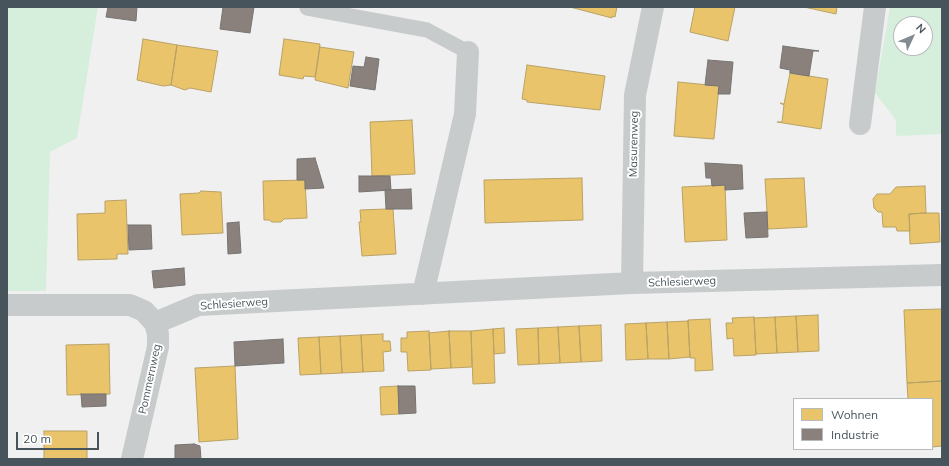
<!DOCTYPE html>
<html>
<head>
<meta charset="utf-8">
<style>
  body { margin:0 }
  #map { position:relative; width:949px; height:466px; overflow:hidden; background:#f1f0f0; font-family:Mulish,sans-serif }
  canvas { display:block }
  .frame { position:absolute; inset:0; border:8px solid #48545c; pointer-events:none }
  .legend { position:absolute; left:793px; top:398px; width:140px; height:52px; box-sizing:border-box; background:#fff; border:1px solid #b6bbbe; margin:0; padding:5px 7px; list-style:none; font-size:12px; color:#48545c }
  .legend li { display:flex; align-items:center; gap:8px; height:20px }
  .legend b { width:20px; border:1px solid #b6bbbe }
  .north { position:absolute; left:893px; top:16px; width:40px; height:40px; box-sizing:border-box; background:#fff; border:1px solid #b6bbbe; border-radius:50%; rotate:46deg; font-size:11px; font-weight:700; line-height:16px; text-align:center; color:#48545c }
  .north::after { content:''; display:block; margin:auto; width:14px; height:18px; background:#838b90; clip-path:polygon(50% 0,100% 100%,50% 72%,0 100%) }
  .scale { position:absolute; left:16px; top:432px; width:83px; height:18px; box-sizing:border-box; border:2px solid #48545c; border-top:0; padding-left:5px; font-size:12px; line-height:14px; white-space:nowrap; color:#48545c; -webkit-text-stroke:3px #fff; paint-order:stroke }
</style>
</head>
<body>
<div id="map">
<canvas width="949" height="466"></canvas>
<div class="frame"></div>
<ul class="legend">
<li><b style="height:11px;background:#e9c46a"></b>Wohnen</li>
<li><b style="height:11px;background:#8a817c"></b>Industrie</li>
</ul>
<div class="north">N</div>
<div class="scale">20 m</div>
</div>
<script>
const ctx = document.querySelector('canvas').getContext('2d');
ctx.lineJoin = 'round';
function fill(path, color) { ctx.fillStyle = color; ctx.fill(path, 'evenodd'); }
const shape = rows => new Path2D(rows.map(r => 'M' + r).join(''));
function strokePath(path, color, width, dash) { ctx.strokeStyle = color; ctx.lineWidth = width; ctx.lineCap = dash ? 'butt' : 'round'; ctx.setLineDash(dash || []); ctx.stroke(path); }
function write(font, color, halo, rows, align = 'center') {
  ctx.font = font + ' Mulish,sans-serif'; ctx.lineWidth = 4; ctx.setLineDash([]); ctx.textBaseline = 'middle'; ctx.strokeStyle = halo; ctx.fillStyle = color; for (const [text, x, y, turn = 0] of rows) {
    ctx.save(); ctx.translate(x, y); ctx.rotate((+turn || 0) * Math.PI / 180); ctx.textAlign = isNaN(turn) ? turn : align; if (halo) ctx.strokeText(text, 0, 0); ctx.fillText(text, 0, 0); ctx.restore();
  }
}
fill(shape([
  [7,7,98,7,77,138,50,152,46,291,7,291],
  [890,7,942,7,942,134,896,136,896,120,875,93],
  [901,24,925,24,925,48,901,48]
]), '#d6efdd');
const homes = shape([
  [570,7,617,7,615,17,612,16,612,18,570,7],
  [695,7,735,7,728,41,690,32,695,7],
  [804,7,837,7,836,14,804,7],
  [143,39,177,45,171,85,163,86,137,80,143,39],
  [284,39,320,44,315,77,304,76,303,79,279,75,284,39],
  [177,45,218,51,211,92,190,88,185,90,171,85,177,45],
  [320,47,354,52,348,88,315,80,320,47],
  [527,65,605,76,600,110,527,102,527,100,522,99,527,65],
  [790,73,828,79,821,129,777,122,782,122,784,105,780,103,784,104,790,73],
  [678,82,719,86,714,139,674,136,678,82],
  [412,120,415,174,372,176,370,122,412,120],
  [582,178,583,220,485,223,484,180,582,178],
  [804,178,807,227,768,229,765,179,804,178],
  [305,180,307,218,284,219,281,222,272,222,269,220,264,220,263,181,305,180],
  [725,185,727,240,685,242,682,187,725,185],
  [925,186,926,213,909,214,910,231,897,231,896,227,883,227,882,212,878,212,874,208,873,199,877,194,890,194,896,187,925,186],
  [201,191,221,192,223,233,182,235,180,194,199,193,201,191],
  [126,200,128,254,117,254,117,259,78,260,77,214,105,213,105,201,126,200],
  [386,209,393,209,396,254,362,256,359,222,361,222,360,210,386,209],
  [926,213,939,213,940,242,910,244,909,214,926,213],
  [942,309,942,381,907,383,904,310,942,309],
  [818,315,819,351,798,352,796,316,818,315],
  [796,316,798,352,777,353,775,317,796,316],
  [754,317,756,355,734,356,733,338,727,339,726,323,733,323,732,318,754,317],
  [775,317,777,353,756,354,754,318,775,317],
  [710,319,713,370,695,371,695,358,690,358,688,320,710,319],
  [688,321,690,357,669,359,667,322,688,321],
  [667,322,669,359,648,359,646,323,667,322],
  [646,323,648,359,626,360,625,324,646,323],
  [601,325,602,361,581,362,579,326,601,325],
  [579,326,581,362,560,363,558,327,579,326],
  [558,327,560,363,539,364,538,328,558,327],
  [504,328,505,353,494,354,493,329,504,328],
  [538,328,539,364,518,365,516,329,538,328],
  [493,329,495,383,473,384,471,331,493,329],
  [429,331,431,370,408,371,407,352,401,352,401,338,407,338,407,332,429,331],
  [449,331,471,331,472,367,451,368,449,331],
  [449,331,451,368,431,369,429,333,449,331],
  [383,334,383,341,390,341,391,351,383,352,384,371,363,372,361,335,383,334],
  [361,335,363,372,342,373,340,336,361,335],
  [340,336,342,373,321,374,319,337,340,336],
  [319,337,321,374,300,375,298,338,319,337],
  [109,344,110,394,67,395,66,345,109,344],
  [235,366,238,439,199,442,195,368,235,366],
  [942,381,942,446,932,447,932,399,908,399,907,383,942,381],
  [398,386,399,414,381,415,380,387,398,386],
  [44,431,87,431,87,459,44,459,44,431]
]);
fill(homes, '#e9c46a');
strokePath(homes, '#b9a266', 1);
const industry = shape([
  [108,7,137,7,136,21,106,17,108,7],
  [223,7,254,7,250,33,220,29,223,7],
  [783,46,819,51,813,51,809,76,790,73,790,70,780,68,783,46],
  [366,57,379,59,375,90,350,86,353,66,364,67,366,57],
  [708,60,733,62,730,94,718,94,719,86,705,85,708,60],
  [315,158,324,188,305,189,305,180,297,180,297,159,315,158],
  [705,163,742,165,743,189,725,190,725,185,712,186,711,178,706,178,705,163],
  [359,176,390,176,391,190,359,192,359,176],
  [411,189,412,209,386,209,385,190,411,189],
  [767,212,768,237,746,238,744,213,767,212],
  [239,222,241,253,228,254,227,223,239,222],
  [128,225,151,225,152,249,129,250,128,225],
  [184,268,185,285,154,288,152,271,184,268],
  [283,339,284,363,235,366,234,342,283,339],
  [398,386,415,386,416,413,399,414,398,386],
  [81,394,106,394,106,406,82,407,81,394],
  [194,444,200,446,201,459,175,459,175,445,194,444]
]);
fill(industry, '#8a817c');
strokePath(industry, '#767472', 1);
strokePath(shape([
  [307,8,427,30,468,52]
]), '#c8cbcc', 15);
strokePath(shape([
  [860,124,875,7],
  [632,283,635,95,653,7],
  [423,294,465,114,468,52],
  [7,305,130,305,144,311,155,323,158,334,158,347,132,459],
  [155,323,198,305,632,283,942,275]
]), '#c8cbcc', 22);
write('11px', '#48545c', '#fff', [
  ["Masurenweg",634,144,-89],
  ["Schlesierweg",682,282,-2],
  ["Schlesierweg",234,304,-4],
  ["Pommernweg",150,379,-78]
]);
</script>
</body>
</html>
